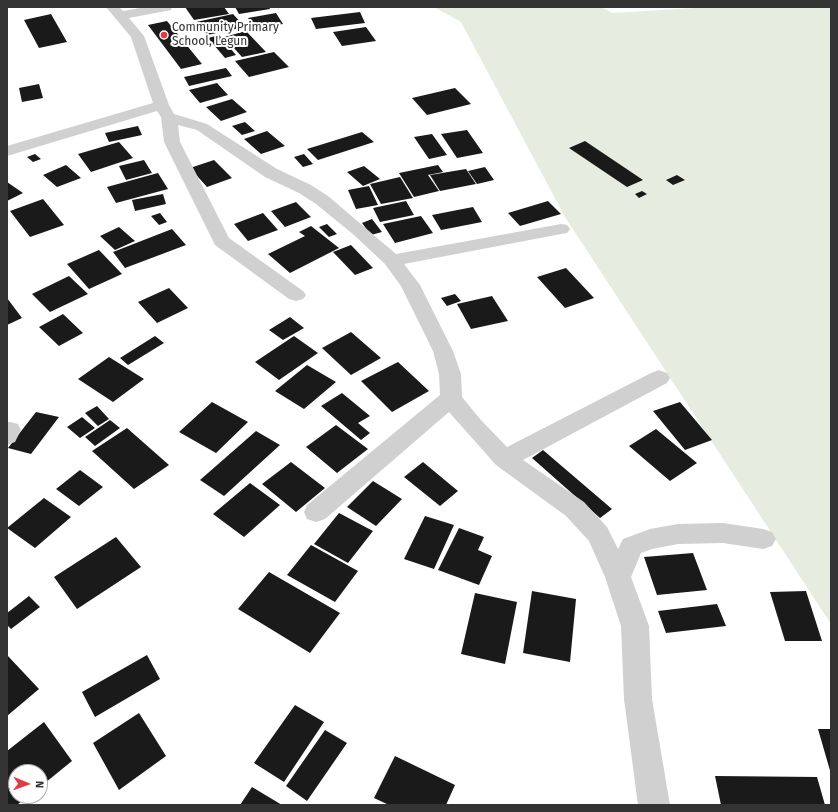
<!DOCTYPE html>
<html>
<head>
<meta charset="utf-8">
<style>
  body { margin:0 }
  #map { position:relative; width:838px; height:812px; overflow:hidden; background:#fff; font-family:"Fira Sans",sans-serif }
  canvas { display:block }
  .frame { position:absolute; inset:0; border:8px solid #333; pointer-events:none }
  .north { position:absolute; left:8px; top:764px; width:40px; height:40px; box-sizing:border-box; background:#fff; border:1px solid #adadad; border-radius:50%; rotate:92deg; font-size:11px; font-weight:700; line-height:16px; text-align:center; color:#333 }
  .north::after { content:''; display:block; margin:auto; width:14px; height:18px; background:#e63946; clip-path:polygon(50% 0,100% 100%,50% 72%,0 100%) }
</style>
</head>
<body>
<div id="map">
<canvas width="838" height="812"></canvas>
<div class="frame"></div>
<div class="north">N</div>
</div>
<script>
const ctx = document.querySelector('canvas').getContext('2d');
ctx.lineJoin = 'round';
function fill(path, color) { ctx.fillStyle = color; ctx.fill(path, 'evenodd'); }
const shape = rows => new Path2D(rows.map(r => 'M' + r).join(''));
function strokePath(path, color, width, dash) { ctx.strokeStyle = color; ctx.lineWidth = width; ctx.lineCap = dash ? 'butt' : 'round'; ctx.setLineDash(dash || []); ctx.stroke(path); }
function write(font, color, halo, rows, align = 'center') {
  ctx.font = font + ' "Fira Sans",sans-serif'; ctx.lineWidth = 4; ctx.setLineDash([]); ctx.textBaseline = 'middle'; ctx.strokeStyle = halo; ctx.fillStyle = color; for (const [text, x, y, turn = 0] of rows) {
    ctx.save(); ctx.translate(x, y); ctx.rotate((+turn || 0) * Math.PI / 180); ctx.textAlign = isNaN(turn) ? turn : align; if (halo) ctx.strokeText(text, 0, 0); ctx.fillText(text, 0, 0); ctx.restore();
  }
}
fill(shape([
  [434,7,601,7,612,13,714,7,831,7,831,624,565,217,461,22]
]), '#e6ecdf');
fill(shape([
  [185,7,224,7,229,14,194,20],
  [235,7,269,7,270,9,239,14],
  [360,12,365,23,316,29,311,18],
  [276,13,283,24,255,29,248,18],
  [51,14,67,42,39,48,24,20],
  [233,14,245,27,207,35,196,22],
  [167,21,202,64,181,69,148,25],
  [366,27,376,41,342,46,333,32],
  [246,31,266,52,242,57,224,37],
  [219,35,236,55,225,58,208,38],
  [274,52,289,67,249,77,235,61],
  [226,68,232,76,189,86,184,77],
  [217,83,228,95,200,103,189,90],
  [39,84,43,98,22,102,19,88],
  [455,88,471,104,427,115,412,98],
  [232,99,247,112,221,121,206,107],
  [245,122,255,131,242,135,232,126],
  [138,126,142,135,109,142,105,133],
  [467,130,483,153,457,158,441,134],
  [267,131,285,146,261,154,244,139],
  [362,132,374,142,318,160,307,149],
  [432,134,447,155,429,159,414,137],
  [585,141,643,180,627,187,569,148],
  [119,142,133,158,91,172,78,154],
  [35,154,41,159,33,162,27,157],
  [304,154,313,164,303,167,294,157],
  [144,160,152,173,126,180,119,166],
  [214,160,232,178,207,187,190,168],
  [66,165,81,178,57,187,43,175],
  [438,165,443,172,428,175,439,191,414,197,399,173],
  [364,166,380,179,363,186,347,172],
  [485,167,494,180,477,184,468,171],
  [466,169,476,184,440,191,430,175],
  [158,173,168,189,116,203,107,187],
  [677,175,685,180,673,185,666,180],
  [400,177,413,198,381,204,370,184],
  [7,182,23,193,7,201],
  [369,186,378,205,356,209,348,190],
  [642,191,647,194,639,198,635,194],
  [163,194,166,204,135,211,132,200],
  [43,199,64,225,30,237,10,211],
  [406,201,414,215,380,222,373,208],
  [548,201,561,214,520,226,508,213],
  [296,202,311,217,285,227,271,211],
  [473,207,482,222,441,230,432,215],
  [160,213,167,222,159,225,151,216],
  [263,213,278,230,248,241,234,224],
  [421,216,433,233,395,243,383,224],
  [372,219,382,232,371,235,362,223],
  [327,224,337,234,329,237,319,227],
  [311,226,339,248,290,273,268,254,305,236,299,232],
  [119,227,135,241,115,250,100,236],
  [172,229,186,245,125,268,113,252],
  [351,245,373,268,355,275,333,252],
  [99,250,122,274,89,289,67,264],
  [566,268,594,298,565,308,537,277],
  [69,276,88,294,50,312,32,294],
  [169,288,188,308,157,323,138,302],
  [455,294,461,301,447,306,441,298],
  [492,296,508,321,471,329,457,304],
  [7,298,22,318,7,325],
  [63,314,83,333,59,346,39,327],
  [290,317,304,328,283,340,269,330],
  [351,332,381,358,351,375,322,348],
  [155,336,164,343,128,365,120,358],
  [294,336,318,353,279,380,255,362],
  [109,357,144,379,113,402,78,379],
  [398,362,429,391,392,412,361,381],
  [307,365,336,382,304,409,275,391],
  [342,393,370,416,358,423,370,433,361,440,321,406],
  [212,402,248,422,216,453,179,432],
  [680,402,712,440,685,450,653,411],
  [97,406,109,419,98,426,85,413],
  [36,412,59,417,31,454,8,448],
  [82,417,95,428,80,438,67,427],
  [110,420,120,428,95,446,85,437],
  [336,425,368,449,337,473,306,447],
  [127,428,169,465,134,489,92,451],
  [656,429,697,463,670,481,629,446],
  [256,431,280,445,224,496,200,480],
  [543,450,612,509,600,518,532,458],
  [291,462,325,488,296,512,262,484],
  [423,462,458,491,440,506,404,477],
  [80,470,103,487,79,506,56,489],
  [373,481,402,499,376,526,347,507],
  [250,483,280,505,244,537,213,514],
  [44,498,71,517,35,548,7,528],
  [339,513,373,531,348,563,314,544],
  [425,516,454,525,434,569,404,559],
  [459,528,484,537,478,550,492,556,479,585,438,570],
  [116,537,141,567,77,609,54,577],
  [311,545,358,571,335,602,287,575],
  [693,553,707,590,657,595,644,557],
  [269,572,340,613,310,653,238,609],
  [532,591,576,599,570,662,523,653],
  [806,591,822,641,785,641,770,592],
  [475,593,517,602,505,664,461,654],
  [29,596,40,607,11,629,7,625,7,613],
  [717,604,726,626,666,633,658,611],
  [7,655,39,689,7,716],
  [147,655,160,679,95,717,82,692],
  [295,705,324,722,284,782,254,763],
  [139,713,166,756,119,790,93,743],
  [44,722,72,761,40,787,40,772,16,772,16,796,28,796,17,805,7,805,7,751],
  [818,729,831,729,831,774],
  [325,730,347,743,307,801,286,786],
  [395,756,455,785,446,805,389,805,374,798],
  [715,776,817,777,825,805,721,805],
  [252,787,282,805,240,805]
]), '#1a1a1a');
fill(shape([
  [106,7,119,7,123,11,146,7,172,7,171,10,129,18,144,36,169,105,174,114,207,124,277,169,311,185,328,196,396,254,561,224,567,225,570,229,567,233,561,234,404,264,420,285,453,351,461,374,462,397,480,419,507,447,651,373,659,370,667,373,670,378,667,383,523,460,584,502,607,527,618,549,623,539,650,529,678,524,723,523,763,529,772,532,776,539,772,546,763,549,723,543,678,544,652,549,641,553,631,577,649,626,652,699,670,805,638,805,624,699,621,626,605,577,589,541,566,516,496,465,449,412,325,519,316,522,307,519,304,512,307,505,440,395,439,374,433,351,401,286,385,264,354,235,316,204,299,193,265,177,197,130,178,125,180,142,229,238,303,291,306,295,303,299,296,301,289,299,215,245,164,142,161,117,157,111,7,156,7,146,153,103,131,37,106,7],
  [7,422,10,422,18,424,21,430,15,442,7,445,7,422]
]), '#d0d0d0');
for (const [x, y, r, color] of [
  [164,35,4,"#e63946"]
]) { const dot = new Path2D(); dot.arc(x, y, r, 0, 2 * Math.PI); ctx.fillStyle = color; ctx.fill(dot); strokePath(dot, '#fff', 1.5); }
write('12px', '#333', '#fff', [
  ["Community Primary",172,28],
  ["School, Legun",172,42]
], 'left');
</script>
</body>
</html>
